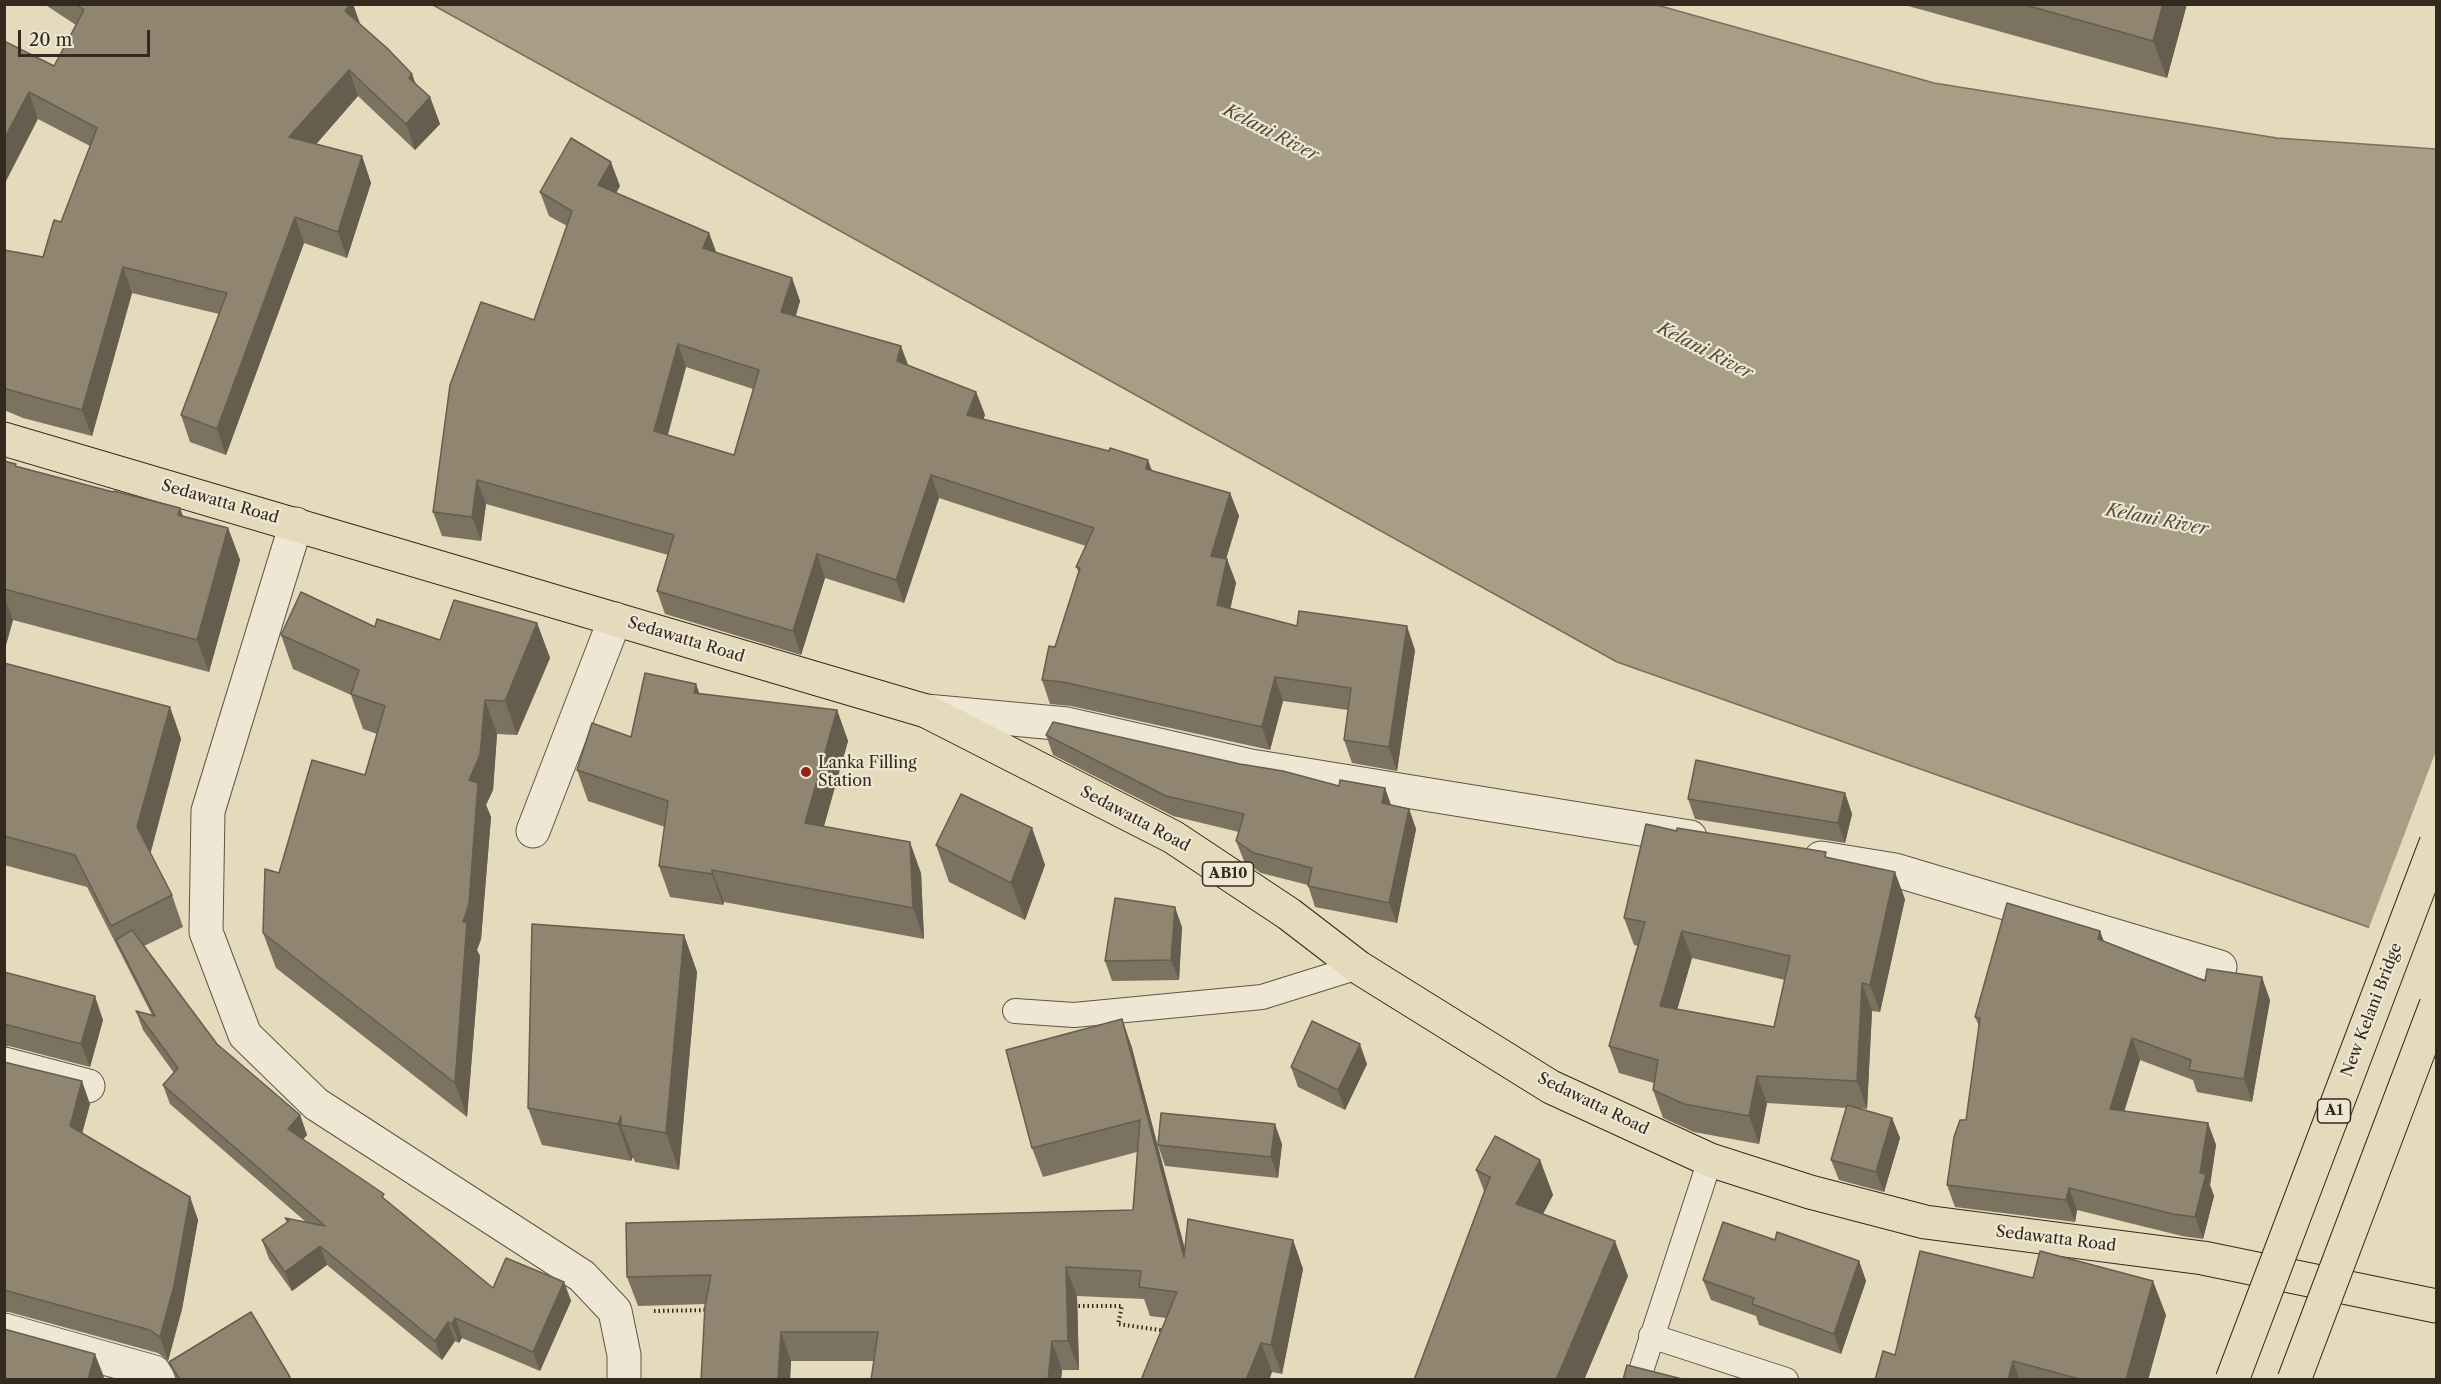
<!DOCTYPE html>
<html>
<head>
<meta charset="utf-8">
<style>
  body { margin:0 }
  #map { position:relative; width:2441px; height:1384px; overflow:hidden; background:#e5dabb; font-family:"Libre Caslon Text",serif }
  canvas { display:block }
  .frame { position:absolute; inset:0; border:6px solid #33291f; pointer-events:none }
  .scale { position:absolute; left:18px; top:30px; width:132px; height:27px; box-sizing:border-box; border:3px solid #33291f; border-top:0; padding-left:8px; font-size:18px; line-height:21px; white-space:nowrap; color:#33291f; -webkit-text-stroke:4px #eee7d3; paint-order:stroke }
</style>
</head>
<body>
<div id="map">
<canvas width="2441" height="1384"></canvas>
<div class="frame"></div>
<div class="scale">20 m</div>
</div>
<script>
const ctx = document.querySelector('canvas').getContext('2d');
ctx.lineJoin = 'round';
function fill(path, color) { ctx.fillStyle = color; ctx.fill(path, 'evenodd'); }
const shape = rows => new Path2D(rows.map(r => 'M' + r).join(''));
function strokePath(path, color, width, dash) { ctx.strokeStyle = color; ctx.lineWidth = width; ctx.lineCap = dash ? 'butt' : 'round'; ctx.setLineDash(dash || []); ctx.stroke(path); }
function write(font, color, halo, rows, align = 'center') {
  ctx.font = font + ' "Libre Caslon Text",serif'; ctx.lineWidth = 4.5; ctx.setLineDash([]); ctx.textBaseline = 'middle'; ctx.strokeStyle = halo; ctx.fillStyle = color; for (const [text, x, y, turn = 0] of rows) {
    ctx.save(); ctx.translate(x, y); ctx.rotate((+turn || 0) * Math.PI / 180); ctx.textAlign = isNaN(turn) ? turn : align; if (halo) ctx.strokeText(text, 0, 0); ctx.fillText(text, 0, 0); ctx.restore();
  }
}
const water = shape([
  [433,5,1657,5,1934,83,2277,138,2436,149,2436,951,1617,662,433,5]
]);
fill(water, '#a89e86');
strokePath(water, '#796f5d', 1.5);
fill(shape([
  [2436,751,2436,954,2368,930]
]), '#e5dabb');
const service = shape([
  [1015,1011,1074,1015,1262,997,1358,967],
  [1651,1336,1786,1380],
  [1638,1380,1710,1160]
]);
const minor = shape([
  [296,524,208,811,206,932,245,1035,316,1104,582,1276,615,1311,624,1355,624,1380],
  [926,711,1067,724,1251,766,1690,837],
  [533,831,615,619],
  [1821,858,1895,870,2220,967],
  [4,1064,88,1086],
  [4,1330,154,1372,159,1380]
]);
const primary = shape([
  [4,439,926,711,1173,837,1289,914,1358,967,1551,1087,1710,1160,1810,1192,1925,1222,2203,1258,2436,1306]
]);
strokePath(service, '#605546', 26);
strokePath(minor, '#605546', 35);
strokePath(primary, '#33291f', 35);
strokePath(shape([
  [1074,1306,1122,1306,1118,1324,1167,1331],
  [654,1311,710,1310]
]), '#33291f', 4, [1.5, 3]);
strokePath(service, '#eee7d3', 24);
strokePath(minor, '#eee7d3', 33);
strokePath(primary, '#e5dabb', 33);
const trunkBridge = shape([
  [2232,1380,2436,843],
  [2294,1380,2436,1005]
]);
strokePath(trunkBridge, '#33291f', 35, []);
strokePath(trunkBridge, '#e5dabb', 33);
fill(shape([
  [44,4,353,4,360,25,416,84,430,97,440,124,415,150,358,96,316,144,362,156,371,183,347,258,304,243,226,455,190,442,181,415,219,314,132,293,92,436,23,418,4,410,4,250,43,257,61,222,90,146,38,119,4,41,54,66,76,25],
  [1901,4,2187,4,2167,78],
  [620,186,616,193,709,233,716,252,792,278,800,301,796,316,908,365,976,392,985,415,983,419,1152,471,1230,493,1239,516,1226,559,1227,559,1236,583,1230,608,1297,626,1415,650,1397,771,1352,763,1344,740,1348,710,1283,701,1270,750,1071,706,1050,704,1042,680,1055,647,1079,573,1076,567,1086,546,939,498,904,603,825,578,801,655,665,614,657,591,668,555,486,504,481,541,442,536,433,512,534,320,567,226,549,216,540,192],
  [686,367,753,389,734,455,668,435],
  [4,461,16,466,113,492,180,508,183,516,228,528,240,560,209,672,13,620,4,652],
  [537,623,550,658,517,735,497,734,493,790,486,805,491,817,481,939,477,950,480,956,467,1117,276,968,263,933,279,873,365,775,377,734,363,729,351,695,293,669,281,635,375,627,440,640],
  [4,663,170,707,181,739,150,853,172,895,183,927,144,946,217,1044,300,1115,307,1135,303,1139,385,1199,493,1288,564,1282,571,1301,540,1371,462,1338,459,1343,455,1341,442,1360,327,1265,292,1291,269,1259,262,1240,287,1223,285,1218,306,1222,170,1104,163,1085,174,1073,143,1030,136,1011,152,1015,87,887,4,865],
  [696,684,699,694,837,710,848,741,824,826,921,873,924,939,724,902,723,905,670,897,659,866,665,827,588,801,577,770,631,737],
  [1046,735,1240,764,1339,786,1385,788,1391,805,1409,809,1416,829,1397,923,1315,907,1308,885,1261,873,1244,861,1236,841,1239,832,1173,816,1053,755],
  [1845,793,1852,814,1845,843,1695,819,1688,799],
  [1032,828,1045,865,1025,920,949,882,936,845],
  [1677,831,1828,857,1905,899,1880,1012,1872,1011,1867,1109,1858,1108,1892,1118,1900,1138,1884,1192,1839,1180,1831,1160,1847,1108,1767,1103,1759,1144,1694,1132,1663,1118,1653,1090,1654,1083,1619,1073,1609,1046,1638,946,1634,945,1624,918],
  [1692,958,1785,980,1774,1027,1677,1010],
  [1182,927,1179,980,1112,981,1105,961],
  [2100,931,2104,942,2205,981,2270,1000,2252,1102,2197,1092,2193,1080,2140,1060,2124,1111,2208,1123,2216,1145,2210,1185,2214,1196,2203,1239,2182,1236,2077,1210,2075,1222,1955,1207,1947,1185,1966,1120,1979,1026,1975,1017],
  [684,935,697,972,679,1170,635,1162,633,1157,631,1161,542,1145,528,1108],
  [4,972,103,1020,90,1067,9,1046,4,1047],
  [1122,1019,1132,1048,1185,1249,1293,1240,1303,1269,1282,1374,1272,1372,1269,1380,1141,1380,1166,1318,1150,1316,1144,1299,1077,1296,1079,1370,1062,1370,1061,1380,871,1380,874,1361,791,1361,790,1380,701,1380,706,1304,638,1306,627,1277,1133,1210,1137,1152,1043,1177,1032,1148],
  [4,1062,90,1104,82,1133,190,1197,198,1220,182,1309,168,1361,158,1353,9,1312,4,1312],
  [1367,1064,1345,1110,1298,1087,1291,1067],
  [1282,1144,1278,1178,1165,1166,1158,1145],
  [1540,1160,1553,1195,1543,1214,1628,1276,1584,1380,1414,1380,1484,1191,1476,1170],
  [1775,1240,1859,1261,1866,1281,1841,1354,1759,1325,1756,1316,1711,1300,1703,1280],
  [2166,1315,2148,1380,1875,1380],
  [169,1362,290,1377,291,1380,176,1380]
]), '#7c7260');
fill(shape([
  [351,4,353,4,362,29,345,11],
  [2163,4,2187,4,2167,78,2153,41],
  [349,70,358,96,299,164,289,137],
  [412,74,422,100,409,78],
  [29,92,38,119,4,185,4,139],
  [430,97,440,124,415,150,406,124],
  [362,156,371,183,347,258,338,232],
  [611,162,620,186,607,209,598,185],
  [295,217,304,243,226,455,217,429],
  [709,233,718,257,703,248],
  [123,267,132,293,92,436,82,410],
  [792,278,800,301,789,335,781,312],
  [678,344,686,367,662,454,654,431],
  [901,346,910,370,897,361],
  [976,392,985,415,976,438,967,415],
  [1148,460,1157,484,1146,469],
  [931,475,939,498,904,603,896,580],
  [477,480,486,504,481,541,472,517],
  [1230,493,1239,516,1220,579,1211,556],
  [180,508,191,540,178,515],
  [228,528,240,560,209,672,197,640],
  [817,554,825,578,801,655,793,631],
  [1227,559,1236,583,1226,629,1217,605],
  [4,596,13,620,4,652],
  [537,623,550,658,517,735,505,701],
  [1407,626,1415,650,1397,771,1389,747],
  [1275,677,1283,701,1270,750,1262,727],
  [696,684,707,715,694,693],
  [485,700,497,734,493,790,486,805,491,817,481,939,477,950,480,956,467,1117,455,1083,469,780],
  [170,707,181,739,149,859,137,827],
  [837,710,848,741,816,854,805,823],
  [1385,788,1392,808,1382,803],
  [1845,793,1852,814,1845,843,1838,823],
  [1409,809,1416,829,1397,923,1389,903],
  [1032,828,1045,865,1025,920,1011,883],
  [910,842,921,873,924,939,913,908],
  [712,870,724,902,723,905,712,874],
  [1895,872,1905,899,1880,1012,1870,985],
  [1175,907,1182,927,1179,980,1171,960],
  [1682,931,1692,958,1670,1034,1660,1006],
  [2100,931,2108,953,2098,939],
  [684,935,697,972,679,1170,666,1133],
  [2262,977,2270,1000,2252,1102,2244,1079],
  [1862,983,1872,1011,1867,1109,1857,1081],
  [95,996,103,1020,90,1067,81,1044],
  [1122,1019,1132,1048,1194,1285,1184,1257],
  [2132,1038,2140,1060,2118,1132,2110,1109],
  [1360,1044,1367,1064,1345,1110,1338,1090],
  [1757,1076,1767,1103,1759,1144,1749,1116],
  [82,1081,90,1104,78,1149,70,1126],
  [300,1115,307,1135,295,1148,288,1129],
  [621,1116,621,1125,633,1157,631,1161,618,1124],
  [1892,1118,1900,1138,1884,1192,1876,1172],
  [2208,1123,2216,1145,2210,1185,2214,1196,2203,1239,2195,1217,2200,1173],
  [1275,1124,1282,1144,1278,1178,1271,1157],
  [1540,1160,1553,1195,1529,1240,1516,1204],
  [2069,1188,2077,1210,2075,1222,2066,1200],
  [190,1197,198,1220,182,1309,168,1361,160,1337],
  [1293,1240,1303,1269,1282,1374,1271,1345],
  [1615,1241,1628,1276,1584,1380,1556,1380],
  [320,1246,327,1265,292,1291,285,1272],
  [1859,1261,1866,1281,1841,1354,1834,1334],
  [1066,1267,1077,1296,1079,1370,1068,1341],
  [2153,1281,2166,1315,2148,1380,2126,1380],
  [564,1282,571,1301,540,1371,533,1352],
  [455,1318,462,1338,459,1343,452,1324],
  [448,1322,455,1341,442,1360,435,1341],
  [781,1332,791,1361,790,1380,778,1380],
  [1052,1341,1062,1370,1061,1380,1048,1380],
  [1261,1343,1272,1372,1269,1380,1246,1380],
  [95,1354,104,1377,103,1380,88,1380],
  [2013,1361,2020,1380,2008,1380]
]), '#655d4e');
const building = shape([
  [76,4,351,4,345,11,387,48,412,74,409,78,430,97,406,124,349,70,289,137,362,156,338,232,295,217,217,429,181,415,227,293,123,267,82,410,13,391,4,388,4,250,43,257,54,220,61,222,97,128,29,92,4,139,4,41,54,66,84,10,76,4],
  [2022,4,2163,4,2153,41,2022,4],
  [571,138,611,162,598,185,709,233,703,248,792,278,781,312,901,346,897,361,976,392,967,415,1109,451,1110,448,1148,460,1146,469,1230,493,1211,556,1227,559,1217,605,1297,626,1299,611,1407,626,1389,747,1344,740,1351,688,1275,677,1262,727,1063,682,1042,680,1049,646,1055,647,1080,568,1076,567,1094,528,931,475,896,580,817,554,793,631,657,591,674,535,477,480,472,517,433,512,450,385,481,302,534,320,572,211,540,192,571,138],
  [678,344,759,370,734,455,654,431,678,344],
  [4,461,16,464,15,466,113,492,114,491,180,508,178,515,228,528,197,640,4,589,4,461],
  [301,592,375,627,377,619,440,640,454,600,537,623,505,701,485,700,480,755,469,780,478,783,469,904,463,922,467,922,455,1083,263,933,265,869,279,873,312,760,365,775,385,706,351,694,359,670,281,635,301,592],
  [4,663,170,707,137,827,172,895,111,926,75,855,4,836,4,663],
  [645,673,696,684,694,693,837,710,805,823,910,842,913,908,712,870,712,874,659,866,668,801,577,770,592,723,631,737,645,673],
  [1053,722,1240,764,1283,771,1339,786,1340,780,1385,788,1382,803,1409,809,1389,903,1308,886,1312,868,1254,853,1236,841,1244,814,1166,796,1046,735,1053,722],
  [1696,760,1845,793,1838,823,1688,799,1696,760],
  [961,794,1032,828,1011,883,936,845,961,794],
  [1646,824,1677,831,1677,828,1826,852,1825,857,1895,872,1870,985,1862,983,1857,1081,1757,1076,1749,1116,1684,1104,1653,1090,1658,1060,1609,1046,1645,922,1624,918,1646,824],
  [1682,931,1790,956,1774,1027,1660,1006,1682,931],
  [1115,898,1175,907,1171,960,1105,961,1115,898],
  [2007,903,2100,931,2098,939,2205,981,2207,969,2262,977,2244,1079,2189,1070,2191,1060,2132,1038,2110,1109,2208,1123,2200,1173,2206,1174,2195,1217,2173,1214,2069,1188,2066,1200,1947,1185,1954,1137,1960,1120,1966,1120,1980,1018,1975,1017,2007,903],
  [532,924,684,935,666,1133,621,1125,621,1116,618,1124,528,1108,532,924],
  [132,930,217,1044,300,1115,288,1129,384,1194,382,1197,493,1288,506,1258,564,1282,533,1352,455,1318,452,1324,448,1322,435,1341,320,1246,285,1272,262,1240,289,1221,285,1218,325,1226,163,1085,178,1068,136,1011,155,1016,116,940,132,930],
  [4,972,95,996,81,1044,4,1024,4,972],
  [1122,1019,1184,1257,1188,1219,1293,1240,1271,1345,1261,1343,1246,1380,1141,1380,1177,1292,1139,1287,1141,1271,1066,1267,1068,1341,1052,1341,1048,1380,871,1380,878,1332,781,1332,778,1380,701,1380,705,1306,711,1275,627,1277,626,1223,1133,1210,1140,1120,1032,1148,1006,1050,1122,1019],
  [1312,1021,1360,1044,1338,1090,1291,1067,1312,1021],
  [4,1062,82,1081,70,1126,190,1197,174,1286,160,1337,150,1330,4,1290,4,1062],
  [1847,1105,1892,1118,1876,1172,1831,1160,1847,1105],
  [1161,1113,1275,1124,1271,1157,1158,1145,1161,1113],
  [1495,1136,1540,1160,1516,1204,1615,1241,1556,1380,1414,1380,1490,1177,1476,1170,1495,1136],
  [1723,1222,1775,1240,1777,1232,1859,1261,1834,1334,1752,1304,1754,1298,1703,1280,1723,1222],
  [1920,1251,2033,1278,2040,1251,2153,1281,2126,1380,2083,1380,2013,1361,2008,1380,1875,1380,1883,1351,1895,1355,1920,1251],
  [251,1312,290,1377,286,1380,180,1380,169,1362,251,1312],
  [4,1329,95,1354,88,1380,4,1380,4,1329],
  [1627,1365,1686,1380,1623,1380,1627,1365]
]);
fill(building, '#908570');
strokePath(building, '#655d4e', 1.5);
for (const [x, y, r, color] of [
  [806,772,6,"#8f2418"]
]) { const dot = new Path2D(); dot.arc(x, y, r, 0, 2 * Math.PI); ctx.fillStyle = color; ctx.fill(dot); strokePath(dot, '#eee7d3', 2); }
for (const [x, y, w] of [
  [1228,874,51],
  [2334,1111,33]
]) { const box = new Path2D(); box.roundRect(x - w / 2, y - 12, w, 24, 4.5); ctx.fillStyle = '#eee7d3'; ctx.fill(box); strokePath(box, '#33291f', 1.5); }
write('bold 15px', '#33291f', null, [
  ["AB10",1228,874],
  ["A1",2334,1111]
]);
write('16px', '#33291f', '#eee7d3', [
  ["Sedawatta Road",220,502,16],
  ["Sedawatta Road",686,640,17],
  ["Sedawatta Road",1135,819,28],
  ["New Kelani Bridge",2372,1010,-69],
  ["Sedawatta Road",1593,1104,26],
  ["Sedawatta Road",2056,1239,7]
]);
write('16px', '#33291f', '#eee7d3', [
  ["Lanka Filling",818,763],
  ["Station",818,781]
], 'left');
write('italic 18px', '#564c3e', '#eee7d3', [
  ["Kelani River",1271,133,27],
  ["Kelani River",1705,351,27],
  ["Kelani River",2157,520,11]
]);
</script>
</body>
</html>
